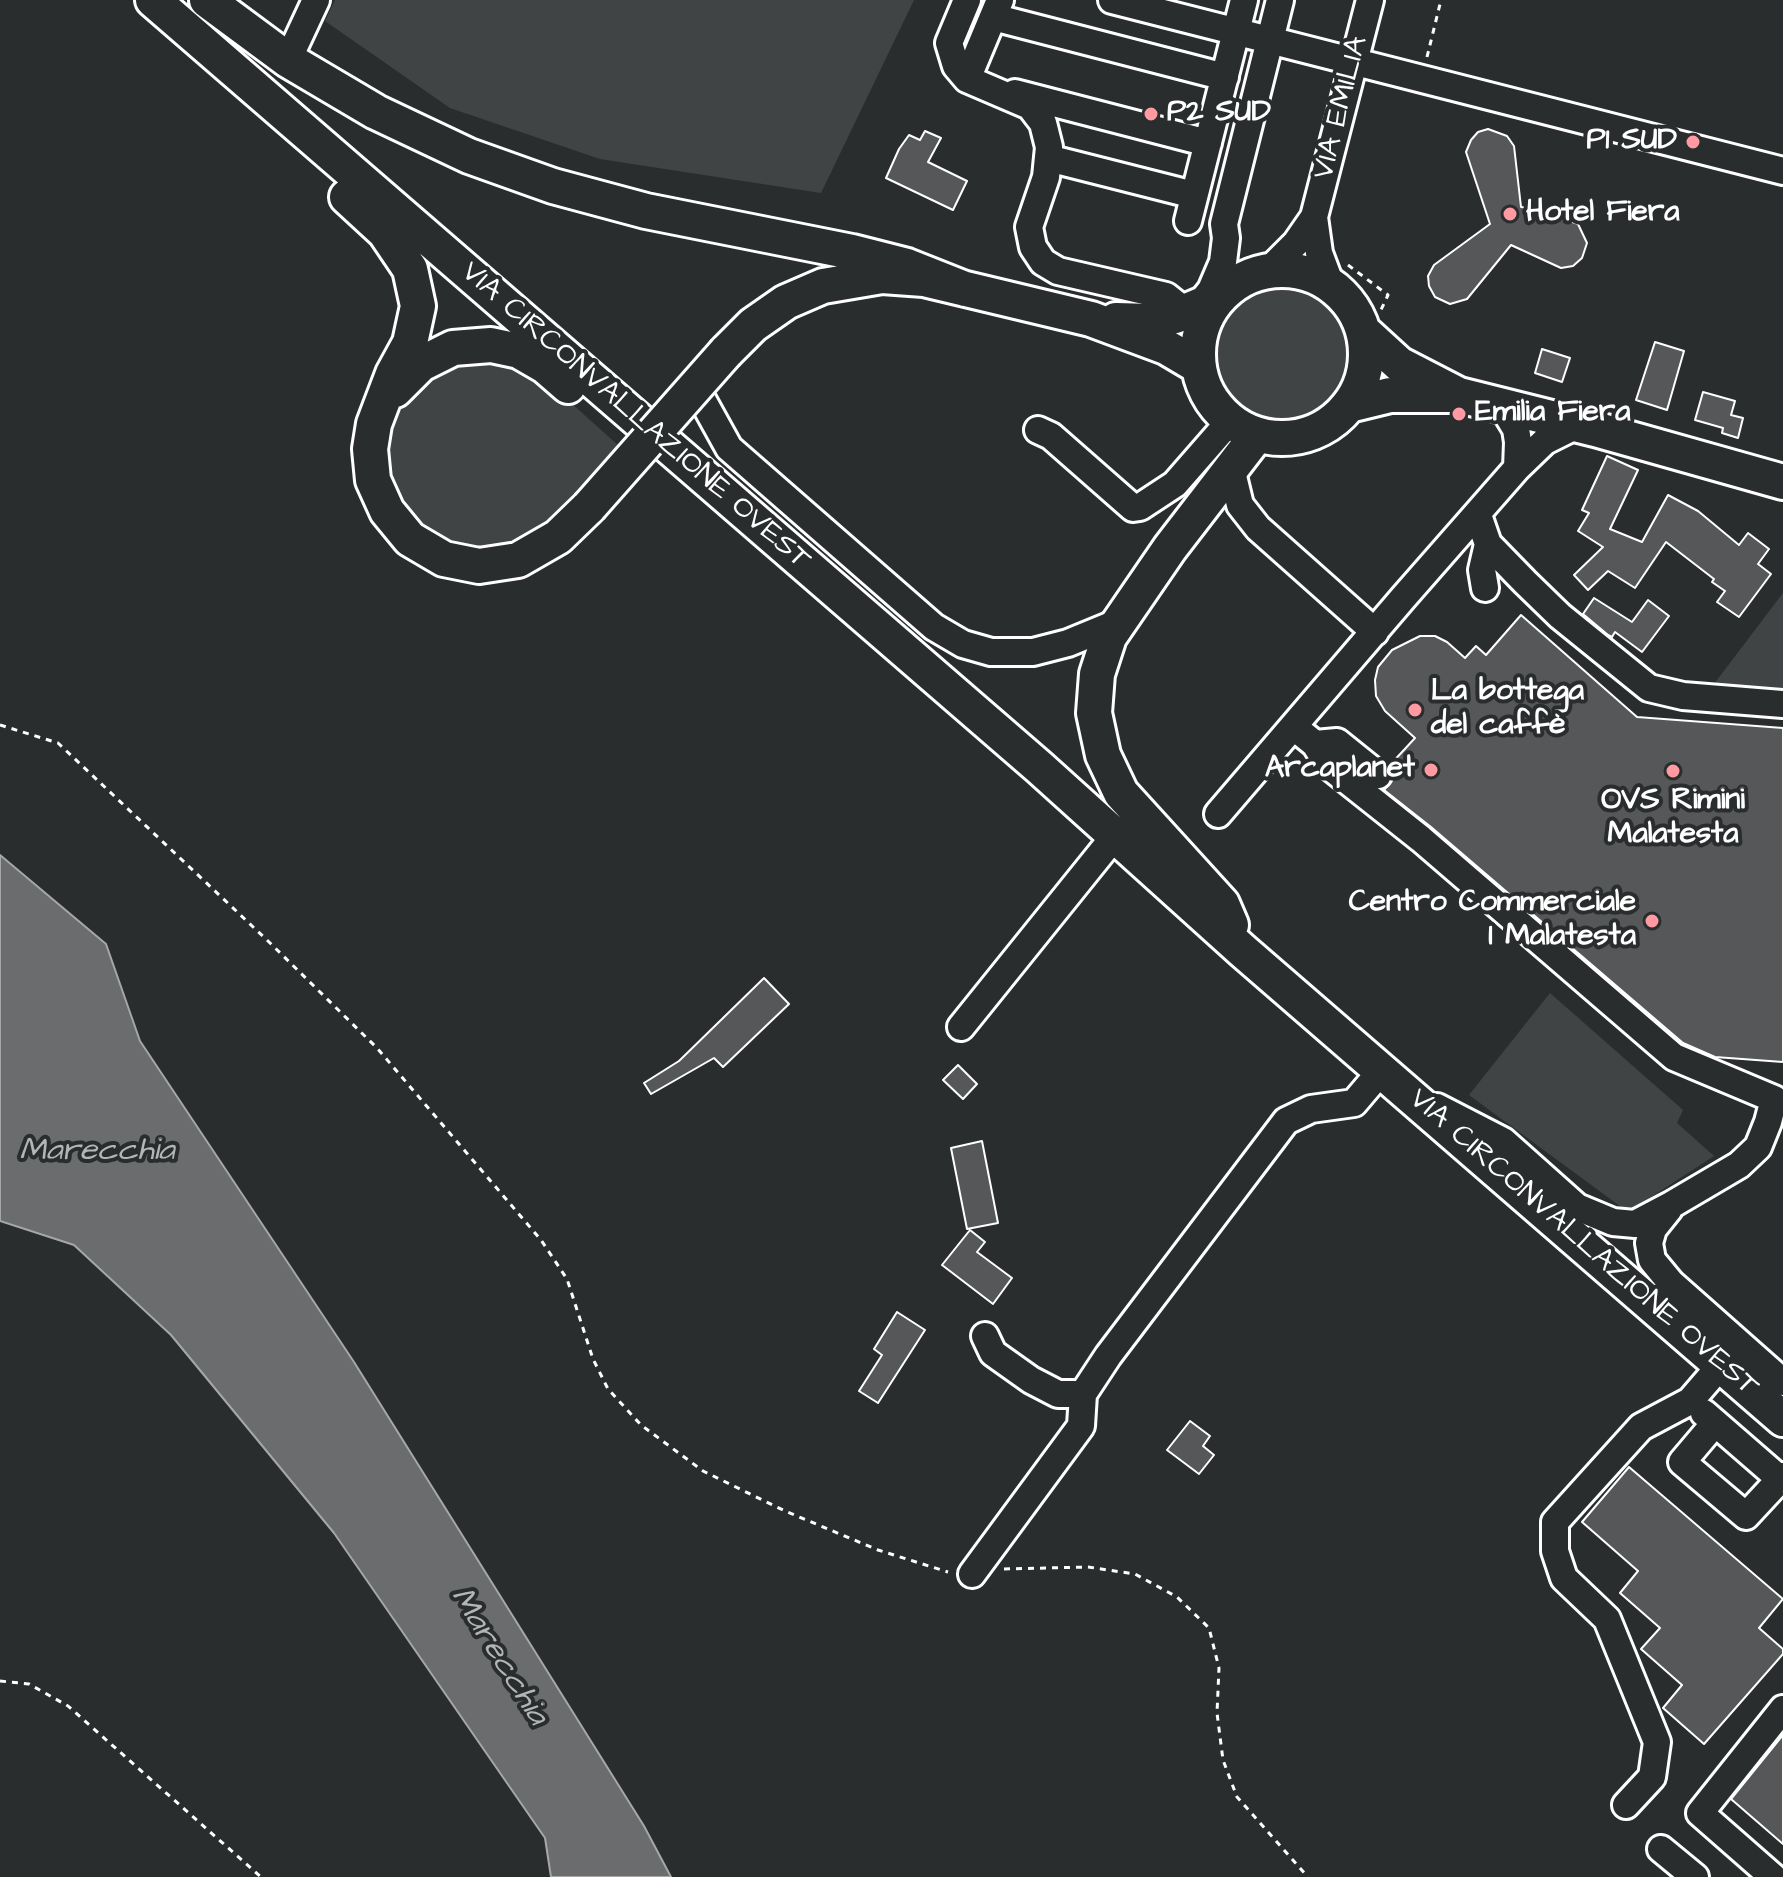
<!DOCTYPE html>
<html>
<head>
<meta charset="utf-8">
<style>
  body { margin:0 }
  canvas { display:block; background:#2a2d2e }
</style>
</head>
<body>
<canvas width="1783" height="1877"></canvas>
<script>
const ctx = document.querySelector('canvas').getContext('2d');
ctx.lineJoin = 'round';
function fill(path, color) { ctx.fillStyle = color; ctx.fill(path, 'evenodd'); }
const shape = rows => new Path2D(rows.map(r => 'M' + r).join(''));
function strokePath(path, color, width, dash) { ctx.strokeStyle = color; ctx.lineWidth = width; ctx.lineCap = dash ? 'butt' : 'round'; ctx.setLineDash(dash || []); ctx.stroke(path); }
function write(font, color, halo, rows, align = 'center') {
  ctx.font = font + ' "Architects Daughter",sans-serif'; ctx.lineWidth = 8; ctx.setLineDash([]); ctx.textBaseline = 'middle'; ctx.strokeStyle = halo; ctx.fillStyle = color; for (const [text, x, y, turn = 0] of rows) {
    ctx.save(); ctx.translate(x, y); ctx.rotate((+turn || 0) * Math.PI / 180); ctx.textAlign = isNaN(turn) ? turn : align; if (halo) ctx.strokeText(text, 0, 0); ctx.fillText(text, 0, 0); ctx.restore();
  }
}
fill(shape([
  [335,0,914,0,821,193,600,159,450,108,325,21],
  '1212 353a70 70 0 1 1 140 0a70 70 0 1 1-140 0Z',
  [488,355,531,367,620,447,553,522,523,539,480,550,433,538,395,502,383,459,389,421,403,394,427,373],
  [1783,593,1783,689,1714,684],
  [1550,993,1683,1110,1677,1123,1714,1156,1628,1212,1469,1095]
]), '#414445');
const water = shape([
  [0,855,106,944,140,1041,354,1362,644,1826,671,1877,551,1877,545,1838,334,1533,171,1335,74,1245,0,1221,0,855]
]);
fill(water, '#6a6c6d');
strokePath(water, '#a6a7a7', 2);
const building = shape([
  [1488,129,1507,136,1514,146,1521,207,1529,208,1540,218,1567,220,1578,224,1587,243,1582,258,1573,266,1561,268,1511,245,1467,299,1450,304,1435,297,1429,286,1428,276,1434,265,1490,224,1466,152,1471,140,1478,132,1488,129],
  [925,131,941,138,928,162,967,181,953,210,886,178,899,149,909,135,920,140,925,131],
  [1655,342,1684,351,1667,410,1636,400,1655,342],
  [1542,349,1570,358,1562,382,1535,373,1542,349],
  [1703,392,1735,401,1731,415,1743,418,1738,438,1722,433,1723,428,1695,420,1703,392],
  [1607,456,1638,470,1610,529,1642,542,1668,495,1698,511,1739,545,1748,533,1769,549,1758,564,1771,574,1739,617,1717,602,1725,591,1712,582,1714,579,1666,542,1635,588,1608,571,1588,590,1574,575,1603,547,1578,531,1589,513,1582,510,1607,456],
  [1594,598,1632,622,1648,600,1669,616,1642,652,1615,632,1612,637,1608,635,1583,614,1594,598],
  [1521,615,1637,717,1783,728,1783,1062,1715,1057,1683,1043,1431,827,1384,790,1394,778,1390,765,1415,738,1385,711,1376,696,1375,680,1378,667,1392,650,1420,636,1435,636,1447,642,1465,658,1476,646,1486,655,1521,615],
  [764,978,789,1004,723,1067,714,1058,651,1094,644,1083,679,1061,764,978],
  [958,1065,977,1084,963,1099,943,1080,958,1065],
  [982,1141,998,1223,967,1229,951,1148,982,1141],
  [970,1230,985,1242,977,1252,1012,1278,993,1304,942,1265,970,1230],
  [897,1312,925,1330,878,1403,859,1391,882,1355,874,1349,897,1312],
  [1190,1421,1210,1436,1203,1446,1214,1455,1199,1474,1167,1450,1190,1421],
  [1629,1467,1783,1599,1759,1628,1783,1649,1783,1654,1704,1744,1663,1708,1682,1685,1641,1649,1660,1628,1620,1593,1638,1571,1582,1522,1629,1467],
  [1783,1735,1783,1844,1731,1799,1783,1735]
]);
fill(building, '#555758');
strokePath(building, '#fff', 2);
const minor = shape([
  [967,0,949,43,956,66,967,79,1030,106,1043,123,1049,147,1046,177,1029,227,1033,247,1043,262,1058,271,1166,296,1186,312],
  [1112,0,1783,171],
  [993,17,1225,77],
  [288,60,316,0],
  [967,79,1000,0],
  [1015,93,1208,143],
  [1048,158,1194,195],
  [1314,217,1319,253,1331,285],
  [1188,221,1244,0],
  [1269,270,1296,243,1314,217,1370,0],
  [1200,304,1211,290,1223,262,1226,238,1224,224,1280,0],
  [703,401,729,448,934,627,963,644,991,652,1033,652,1068,643,1119,622],
  [1502,406,1516,429,1518,442,1517,468],
  [1038,430,1051,436,1133,508,1140,507,1175,484,1230,421],
  [1231,468,1240,505,1258,528,1375,632],
  [1478,515,1488,544,1525,582,1560,616,1649,688,1683,696,1783,704],
  [1485,588,1482,570,1488,544],
  [1294,727,1315,744,1329,766,1421,839,1674,1057,1774,1099,1768,1122,1758,1147,1739,1165,1671,1205,1635,1224,1613,1222,1577,1207,1503,1141,1437,1107],
  [1315,744,1337,742,1378,775],
  [1218,814,1403,598,1517,468,1545,441,1579,424],
  [961,1027,1114,837],
  [1669,1209,1653,1229,1649,1243,1652,1260,1671,1283,1783,1382],
  [985,1336,993,1353,1031,1380,1058,1394,1083,1394],
  [1704,1413,1780,1479],
  [1715,1423,1682,1462,1746,1516,1783,1476],
  [972,1574,1081,1426,1083,1394,1108,1356,1286,1121,1311,1109,1354,1103,1382,1070],
  [1626,1805,1652,1777,1657,1742,1607,1619,1564,1578,1555,1551,1555,1522,1641,1427,1690,1401,1721,1365],
  [1661,1849,1695,1877],
  [1773,1877,1700,1813,1783,1709]
]);
const major = shape([
  [153,0,1039,767,1243,951,1783,1419],
  [207,0,288,60,376,112,469,156,553,186,646,211,852,252,907,266,965,289],
  [347,197,385,232,410,269,418,306,410,343,393,374,374,424,370,449,373,480,387,511,410,539,444,559,479,566,518,560,558,537,589,507],
  '1198 354a84 84 0 1 1 168 0a84 84 0 1 1-168 0Z',
  [1116,320,1150,321,1175,316,1218,298],
  [1364,332,1399,364,1459,395,1595,429,1783,482],
  [726,352,753,325,786,302,823,286,882,276,924,279,1091,319,1166,347,1198,366],
  [395,390,421,364,453,348,491,345,519,351,545,366,568,386],
  [1349,405,1390,395,1451,395],
  [1231,925,1222,904,1121,793,1103,755,1094,713,1097,674,1109,637,1170,548,1257,435]
]);
strokePath(minor, '#fff', 32);
strokePath(major, '#fff', 40);
strokePath(shape([
  [1427,57,1441,0],
  [1348,265,1388,295,1380,312],
  [0,725,58,743,268,941,377,1048,541,1240,567,1279,593,1359,608,1389,641,1425,703,1471,785,1511,878,1550,948,1572],
  [1004,1569,1088,1567,1135,1574,1177,1597,1209,1628,1219,1668,1217,1713,1223,1760,1237,1797,1308,1877],
  [0,1681,29,1684,68,1706,261,1877]
]), '#fff', 3, [6, 6]);
strokePath(minor, '#2a2d2e', 26);
strokePath(major, '#2a2d2e', 34);
const majorBridge = shape([
  [589,507,726,352]
]);
strokePath(majorBridge, '#fff', 40, []);
strokePath(majorBridge, '#2a2d2e', 34);
for (const [x, y, r, color] of [
  [1151,114,8,"#ff9aa2"],
  [1693,142,8,"#ff9aa2"],
  [1510,214,8,"#ff9aa2"],
  [1459,414,8,"#ff9aa2"],
  [1415,710,8,"#ff9aa2"],
  [1431,770,8,"#ff9aa2"],
  [1673,771,8,"#ff9aa2"],
  [1652,921,8,"#ff9aa2"]
]) { const dot = new Path2D(); dot.arc(x, y, r, 0, 2 * Math.PI); ctx.fillStyle = color; ctx.fill(dot); strokePath(dot, '#2a2d2e', 3); }
write('30px', '#fff', '#2a2d2e', [
  ["VIA EMILIA",1342,108,-76],
  ["VIA CIRCONVALLAZIONE OVEST",635,417,41],
  ["VIA CIRCONVALLAZIONE OVEST",1583,1244,41]
]);
write('bold 30px', '#fff', '#2a2d2e', [
  ["P2 SUD",1167,114],
  ["P1 SUD",1677,142,"right"],
  ["Hotel Fiera",1526,214],
  ["Emilia Fiera",1475,414],
  ["La bottega",1431,693],
  ["del caffè",1431,727],
  ["Arcaplanet",1415,770,"right"],
  ["OVS Rimini",1673,802,"center"],
  ["Malatesta",1673,836,"center"],
  ["Centro Commerciale",1636,904,"right"],
  ["I Malatesta",1636,938,"right"]
], 'left');
write('italic 32px', '#b4b6b6', '#2a2d2e', [
  ["Marecchia",97,1152],
  ["Marecchia",498,1657,58]
]);
</script>
</body>
</html>
